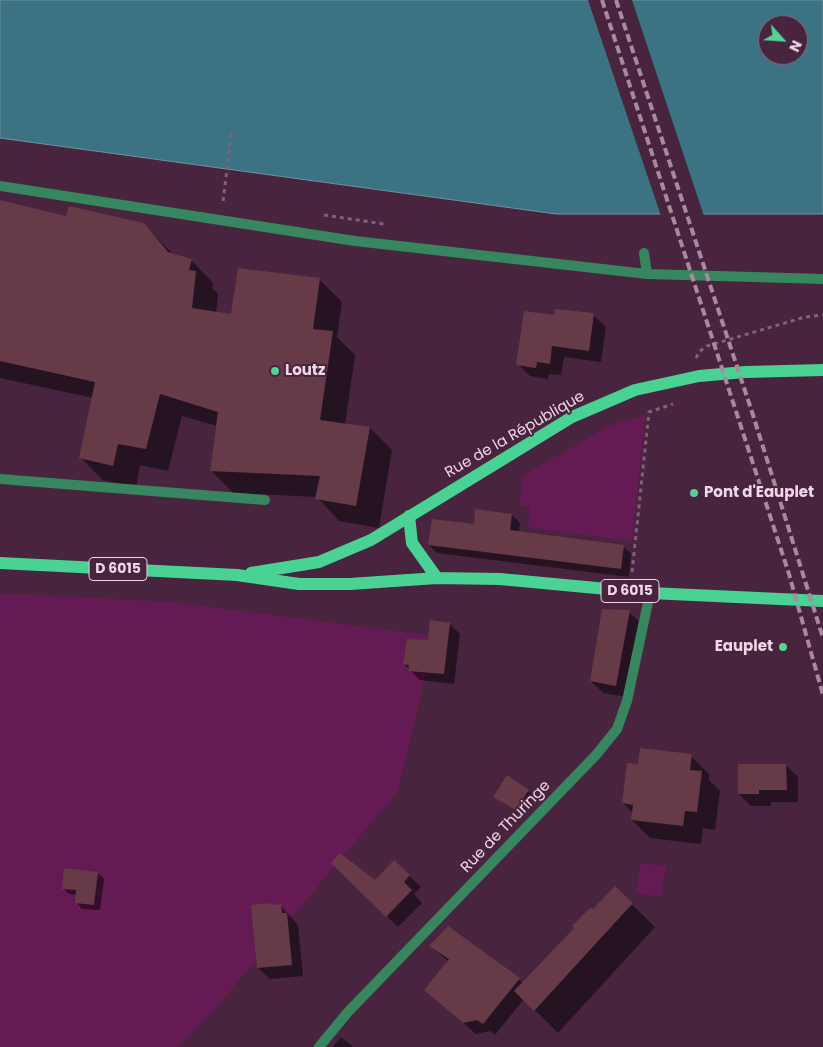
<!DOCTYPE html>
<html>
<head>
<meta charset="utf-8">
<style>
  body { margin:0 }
  #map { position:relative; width:823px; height:1047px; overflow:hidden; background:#48243e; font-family:Poppins,sans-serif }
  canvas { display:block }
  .north { position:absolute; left:758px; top:15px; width:50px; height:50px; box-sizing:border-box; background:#48243e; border:1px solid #8b6c81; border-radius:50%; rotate:116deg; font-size:14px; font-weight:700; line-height:20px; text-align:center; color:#efd7e6 }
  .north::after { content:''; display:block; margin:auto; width:18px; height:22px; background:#53d396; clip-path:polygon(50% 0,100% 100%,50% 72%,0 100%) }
</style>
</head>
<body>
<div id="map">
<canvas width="823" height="1047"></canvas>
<div class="north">N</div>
</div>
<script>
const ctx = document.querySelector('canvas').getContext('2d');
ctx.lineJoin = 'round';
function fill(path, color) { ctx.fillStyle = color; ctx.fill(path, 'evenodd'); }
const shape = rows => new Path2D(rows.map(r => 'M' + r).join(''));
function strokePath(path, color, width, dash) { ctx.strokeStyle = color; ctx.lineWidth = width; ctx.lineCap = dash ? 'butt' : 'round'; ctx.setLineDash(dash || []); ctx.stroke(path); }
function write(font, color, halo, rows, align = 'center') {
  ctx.font = font + ' Poppins,sans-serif'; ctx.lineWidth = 4; ctx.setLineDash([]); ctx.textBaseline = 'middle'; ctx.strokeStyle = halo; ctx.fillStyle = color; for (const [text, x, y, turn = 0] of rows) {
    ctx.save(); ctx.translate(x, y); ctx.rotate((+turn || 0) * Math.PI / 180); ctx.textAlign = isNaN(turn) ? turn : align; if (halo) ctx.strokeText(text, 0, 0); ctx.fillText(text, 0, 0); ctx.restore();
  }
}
fill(shape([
  [646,415,632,541,528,528,530,508,519,505,523,475,611,425],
  [0,593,174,602,435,636,398,791,216,1008,178,1047,0,1047],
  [640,863,666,866,661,897,636,893]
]), '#641a52');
const water = shape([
  [0,0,823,0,823,214,556,214,0,138,0,0],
  [768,25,798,25,798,55,768,55,768,25]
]);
fill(water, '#3b7383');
strokePath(water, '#7191a1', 1);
fill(shape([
  [588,0,632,0,704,216,661,216]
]), '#48243e');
fill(shape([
  [0,202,66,218,143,224,173,254,191,260,213,283,212,288,218,294,216,313,232,316,319,279,342,302,337,337,355,355,345,425,370,428,392,450,379,528,339,521,317,497,233,493,211,470,217,426,182,416,168,471,140,465,136,487,103,480,80,457,93,398,0,378],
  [593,315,606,327,601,362,564,357,561,375,549,374,548,379,530,376,518,364,555,316],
  [512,515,520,523,519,532,623,546,631,554,629,577,437,553,429,545],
  [629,612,641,623,627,697,603,693,591,681],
  [450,624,460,634,454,684,420,680,404,664],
  [691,756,709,774,709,780,720,791,715,830,703,828,701,844,650,838,632,820,633,813,623,803,639,765],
  [786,765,798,777,798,802,771,802,771,806,751,806,739,794],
  [528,791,534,797,521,815,495,797],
  [394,861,421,887,414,894,422,903,398,927,333,863,375,881],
  [98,873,104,879,100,910,82,909,77,903,77,895,69,894,63,888],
  [615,888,655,927,558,1033,524,999,495,1035,490,1031,476,1034,438,1001,448,961,430,946,448,927,523,983],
  [281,906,298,925,303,976,270,979,258,968],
  [341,1037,353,1047,332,1047]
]), '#0007');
fill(shape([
  [0,200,66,216,69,206,144,223,168,252,192,259,189,270,196,271,192,308,231,314,238,268,320,278,313,329,333,331,320,420,370,427,356,506,315,499,320,476,210,471,218,412,160,394,146,449,118,444,113,466,79,458,95,382,0,361],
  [555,309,594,313,589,351,552,346,550,364,537,362,536,368,516,365,524,311,554,315],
  [475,509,512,514,510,530,624,545,621,569,428,545,432,519,474,524],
  [602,609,630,610,616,686,590,681],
  [430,620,450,623,444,674,408,671,409,665,403,664,407,639,428,640],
  [640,748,692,754,690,770,702,771,697,812,685,811,683,826,631,820,633,805,622,803,627,763,638,764],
  [738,764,786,764,787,790,759,790,759,794,738,794],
  [507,775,529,790,515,810,493,797],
  [340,853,375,880,394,860,410,875,404,882,412,890,386,917,331,863],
  [64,868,98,872,94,905,75,903,76,890,62,889],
  [615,886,633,903,534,1011,514,991,574,928,572,926,590,908,593,909],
  [270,903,271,905,281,904,282,913,287,913,292,965,257,968,251,905],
  [448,926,520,978,483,1024,477,1020,463,1023,424,990,449,959,429,946]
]), '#673a48');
strokePath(shape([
  [223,201,232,129],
  [324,215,384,224],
  [696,358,700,351,707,346,805,317,823,315],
  [632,572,649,412,673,404]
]), '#826278', 3, [4, 4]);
strokePath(shape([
  [0,479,265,500]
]), '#37865f', 10);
strokePath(shape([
  [0,186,355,241,647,274,823,279],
  [644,253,647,274],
  [319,1047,348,1012,596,755,617,729,627,701,650,593]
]), '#37865f', 10);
strokePath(shape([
  [409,516,412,543,437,578],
  [0,563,237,575,299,584,350,584,437,578,500,579,650,593,823,601],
  [251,573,319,562,371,540,572,417,635,390,699,376,745,372,823,370]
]), '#49d293', 12);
strokePath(shape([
  [602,0,789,574,823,695],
  [616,0,753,415,823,638]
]), '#a78a9e', 4, [8, 4]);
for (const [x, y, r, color] of [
  [275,371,5,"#53d396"],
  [694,493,5,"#53d396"],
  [783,647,5,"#53d396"]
]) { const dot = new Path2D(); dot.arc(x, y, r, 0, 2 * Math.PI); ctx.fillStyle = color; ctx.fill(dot); strokePath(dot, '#48243e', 2); }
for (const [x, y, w] of [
  [118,569,58],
  [630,591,58]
]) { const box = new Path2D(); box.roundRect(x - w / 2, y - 11.5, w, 23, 4); ctx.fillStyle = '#48243e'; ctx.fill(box); strokePath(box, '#efd7e6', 1); }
write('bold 14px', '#efd7e6', null, [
  ["D 6015",118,569],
  ["D 6015",630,591]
]);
write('bold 15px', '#efd7e6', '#48243e', [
  ["Loutz",285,371],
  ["Pont d'Eauplet",704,493],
  ["Eauplet",773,647,"right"]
], 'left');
write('15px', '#efd7e6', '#48243e', [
  ["Rue de la République",515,435,-30],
  ["Rue de Thuringe",506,827,-46]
]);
</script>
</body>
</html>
